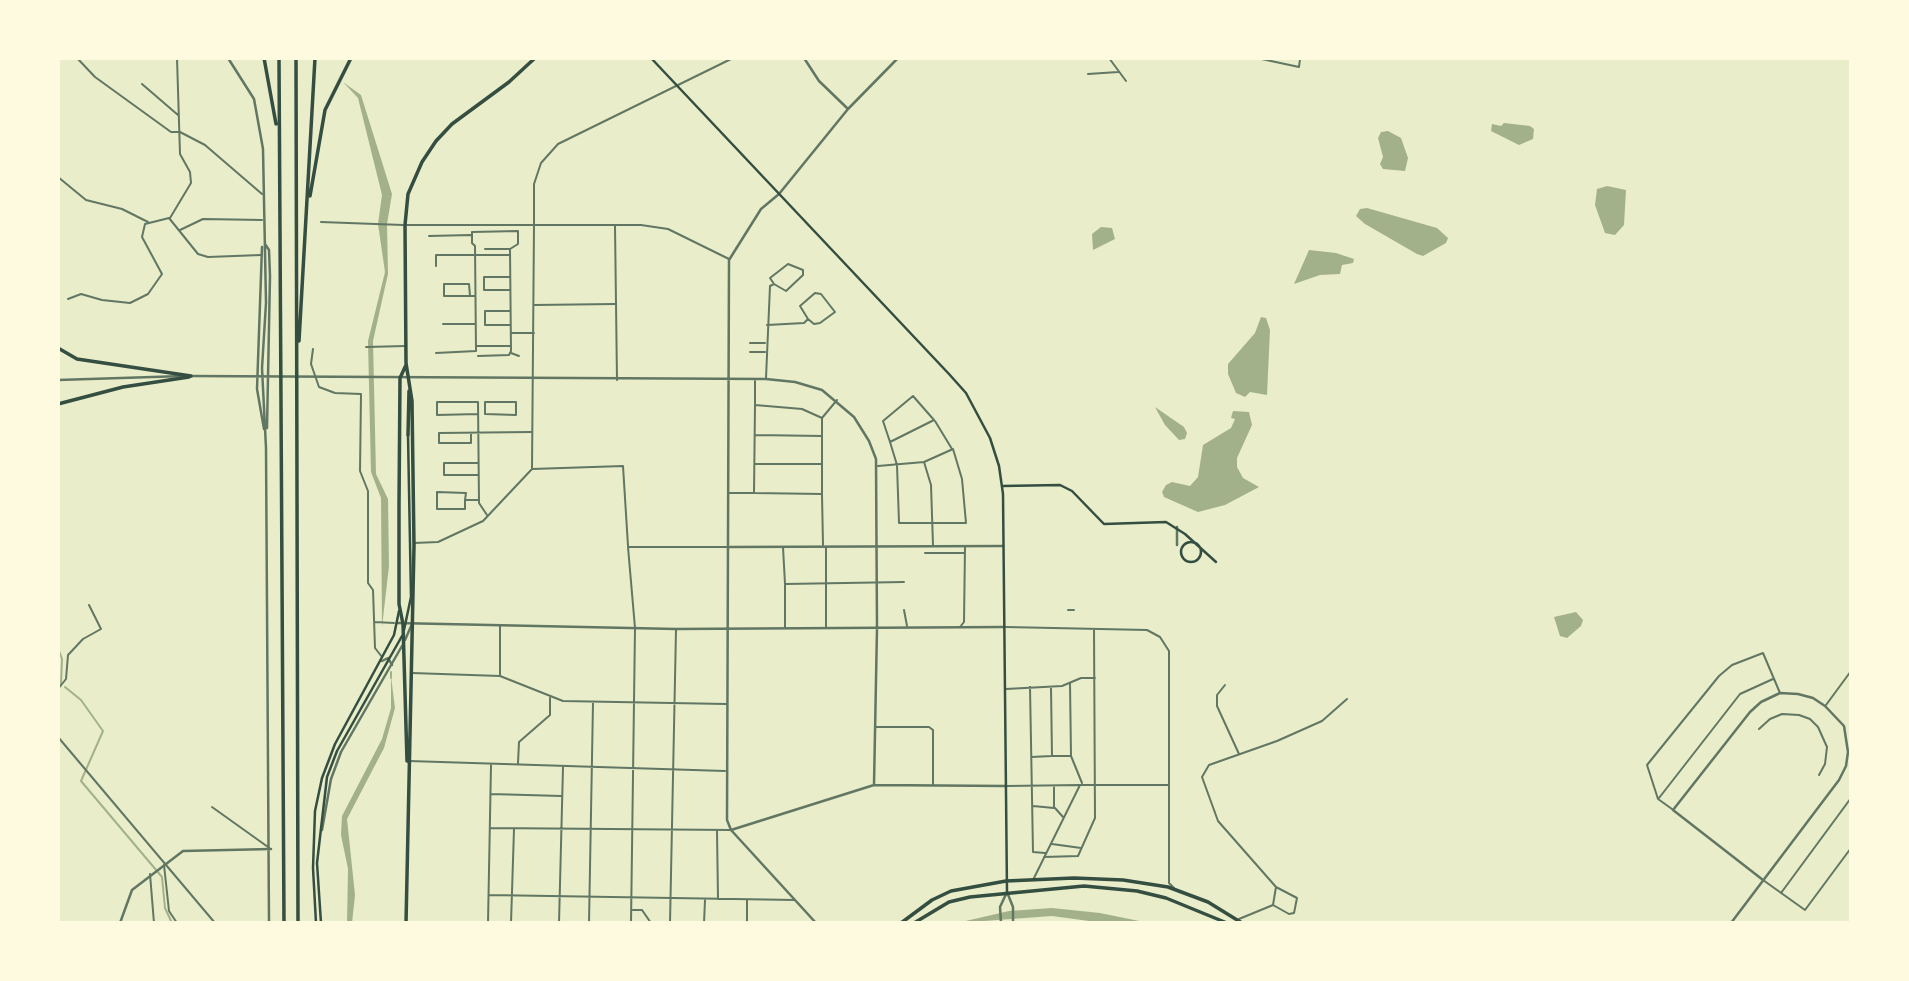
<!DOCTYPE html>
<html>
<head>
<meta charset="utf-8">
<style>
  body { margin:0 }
  #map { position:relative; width:1909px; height:981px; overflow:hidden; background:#e9edc9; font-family:"Source Sans 3",sans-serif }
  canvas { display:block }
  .frame { position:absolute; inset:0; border:60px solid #fefae0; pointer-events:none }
</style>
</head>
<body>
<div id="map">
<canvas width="1909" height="981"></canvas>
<div class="frame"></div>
</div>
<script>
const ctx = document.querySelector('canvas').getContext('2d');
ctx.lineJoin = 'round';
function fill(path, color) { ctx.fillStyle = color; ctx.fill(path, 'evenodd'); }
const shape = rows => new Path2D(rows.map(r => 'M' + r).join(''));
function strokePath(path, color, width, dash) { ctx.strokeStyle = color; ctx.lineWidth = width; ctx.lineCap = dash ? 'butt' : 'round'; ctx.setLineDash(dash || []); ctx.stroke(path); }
fill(shape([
  [343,82,361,95,392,194,387,224,388,274,373,341,376,474,388,499,389,566,382,627,381,498,371,472,368,341,385,272,378,224,382,195,358,98],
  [1504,123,1530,126,1534,129,1533,139,1519,145,1491,131,1492,124,1501,126],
  [1388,131,1401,138,1408,158,1405,171,1383,169,1380,164,1383,157,1378,138,1381,132],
  [1607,186,1626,190,1624,225,1615,235,1605,233,1595,205,1597,189],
  [1367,208,1437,228,1448,238,1446,243,1423,256,1417,254,1365,224,1356,216,1360,209],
  [1101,227,1112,228,1115,239,1093,250,1092,234],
  [1309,250,1336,253,1354,259,1353,263,1342,265,1340,274,1320,275,1294,284],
  [1261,317,1266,318,1270,330,1267,395,1250,392,1245,397,1236,393,1228,374,1228,364,1255,333],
  [1155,407,1184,427,1187,433,1185,439,1179,440,1165,425],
  [1233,411,1249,412,1252,425,1237,458,1237,467,1243,478,1259,487,1225,505,1198,512,1164,497,1162,492,1166,485,1172,482,1190,486,1198,477,1203,445,1231,428,1235,419,1231,418],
  [1576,612,1583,620,1581,626,1567,638,1560,636,1554,617],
  [391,676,395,708,384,748,347,819,355,895,352,923,347,923,348,869,341,835,342,816,382,739,391,708],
  [1052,908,1100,913,1149,923,1104,923,1052,916,957,923,1009,911]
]), '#a3b18a');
strokePath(shape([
  [58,648,62,659,61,684],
  [391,672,391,678],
  [65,687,81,700,103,731,81,781,162,877,165,908,172,923]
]), '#a3b18a', 2);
strokePath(shape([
  [1257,58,1299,67,1300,59],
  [406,225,533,225],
  [826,547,826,628]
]), '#617663', 2);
strokePath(shape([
  [77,58,95,77,171,132,180,132,205,145,262,194],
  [1109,58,1126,81],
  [1088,74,1118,72],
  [142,84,178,115],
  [58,177,86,200,122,209,148,222],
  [170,218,191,183,190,172,180,154,177,58],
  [321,222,403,225],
  [534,224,534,184,541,163,558,144,733,58],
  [615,226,617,380],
  [180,230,203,219,262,220],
  [429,236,471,235],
  [436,266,436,255,510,255],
  [509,277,484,277,484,290,510,290],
  [470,296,469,284,444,284,444,296,475,296],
  [68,299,81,294,102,300,130,303,148,294,162,274,142,237,145,224,169,218,198,254,208,257,261,255],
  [534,305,615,304],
  [443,324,475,324],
  [510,325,485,325,485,311,510,311],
  [767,325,804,323,808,319,800,306,815,293,821,294,835,312,820,323,814,324,808,319],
  [511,333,534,333],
  [750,343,765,343],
  [477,346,510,346],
  [366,347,405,346],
  [313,349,311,364,319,387,335,393,361,394,360,471,368,491,368,583,373,590,375,648,382,657],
  [750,352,765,352],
  [436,353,476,351,475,246,472,243,472,232,518,231,518,244,510,249,485,249],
  [511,353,519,356],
  [478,356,509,355,511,351,510,250],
  [766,378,770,286,774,284,786,291,803,275,803,270,788,264,770,278,774,284],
  [755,381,755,404],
  [485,402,516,402,516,415,485,414,485,402],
  [478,414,437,415,437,402,478,402,479,503,487,515],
  [822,418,822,494,754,493,755,405,802,409,822,418,837,400],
  [935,421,952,449],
  [471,434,471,443,439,443,439,433,531,432],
  [755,435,822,436],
  [890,442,934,420,913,396,883,421,890,442,897,465,899,523,966,523,962,479,953,449,924,462],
  [477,463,444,463,444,475,478,475],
  [755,464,822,464],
  [878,466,924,462,931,485,933,545],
  [532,469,534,225,641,225,668,229,729,259],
  [729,493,753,493],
  [822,495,823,545],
  [465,500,465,509,437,509,437,492,466,493,465,500,478,500],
  [414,543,438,542,483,521,532,469,623,466,628,546],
  [783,547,785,584,904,582],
  [925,553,965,553],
  [904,610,907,626],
  [1068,610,1074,610],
  [375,622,394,623],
  [960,627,964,622,965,547],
  [1006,627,1147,630,1160,637,1169,651,1169,785],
  [785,628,785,585],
  [412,673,500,676,563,701,726,704],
  [500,675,500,625],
  [1070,683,1071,756],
  [1225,685,1217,695,1217,706,1239,754],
  [1030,687,1033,852,1045,853],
  [58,689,66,679,68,655,83,639,101,629,89,605],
  [1006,689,1062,686,1081,678,1095,678],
  [1826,705,1851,671],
  [876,727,929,727,933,730,933,785],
  [1759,729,1770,719,1782,714,1799,715,1810,719,1818,727,1827,747,1825,764,1819,775],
  [58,737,215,923],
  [1053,756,1071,756,1082,783],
  [1031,757,1052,756,1051,688],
  [409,761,725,771],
  [518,763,519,742,550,715,550,698],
  [1080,785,1169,785,1169,883,1174,888],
  [1006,786,1080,785,1033,880],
  [491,794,561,796],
  [1659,798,1740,694,1773,679],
  [1033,806,1054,808,1054,786],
  [212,807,268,847],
  [1055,808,1063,817],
  [1672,809,1658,799,1647,765,1719,676,1732,665,1763,653,1780,693],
  [490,828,730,830],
  [717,831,718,899],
  [1052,844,1081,848],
  [1044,857,1078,856,1095,818,1094,629],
  [164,865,169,911,177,923],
  [150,874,154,923],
  [1763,880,1805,910,1851,848],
  [1276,887,1218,821,1202,777,1209,765,1277,741,1322,721,1347,699],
  [1781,893,1851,798],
  [489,895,795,900],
  [633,910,642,910,651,923],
  [1239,919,1273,905,1289,914,1294,913,1297,898,1276,887,1273,905],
  [488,923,491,765],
  [511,923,514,829],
  [559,923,563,767],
  [589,923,593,703],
  [631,923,635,628,628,547,728,547],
  [670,923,676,630],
  [704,923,705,900],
  [747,923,747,900]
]), '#617663', 2);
strokePath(shape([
  [228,58,254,99,263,149,266,303,262,368,266,448,269,923],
  [804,58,819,81,847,108],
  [265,244,269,250,270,276,267,428],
  [262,247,257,389,264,429],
  [191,376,766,379,795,382,822,390,854,417,869,441,876,459,877,628,874,785],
  [58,380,184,376],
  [1177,527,1177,545],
  [730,547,1003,546],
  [397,623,676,629,1004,627],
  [405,640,412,624],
  [382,661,388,658,392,665],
  [322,830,331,779,341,752,402,646],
  [731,830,874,785,1006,786],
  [120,923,132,890,183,851,271,849],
  [816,923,731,830,727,820,729,260,761,209,779,194,848,109,898,58],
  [1001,923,1000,907,1007,892,1013,907,1013,923],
  [1731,923,1839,780,1846,766,1848,752,1844,726,1825,706,1813,698,1798,694,1780,693,1761,702,1750,712,1673,810,1763,880]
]), '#617663', 2.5);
strokePath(shape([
  [651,58,949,374,966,393,990,438,999,466,1003,494,1007,892],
  [1002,486,1060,485,1072,491,1104,524,1166,522,1185,534,1216,562],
  '1181 552a10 10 0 1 1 20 0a10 10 0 1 1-20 0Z',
  [404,630,411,597,408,435],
  [316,923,313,868,315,811,322,778,335,744,394,635,399,611],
  [321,923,317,863,327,777,337,751,402,636]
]), '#344e41', 2.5);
strokePath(shape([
  [58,348,77,359,191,376],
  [406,365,400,378,399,505,399,604,403,624,407,761],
  [58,404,123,387,189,377],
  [408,435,409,391],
  [406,923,414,546,412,401,406,363,405,225,408,194,422,162,436,141,452,124,509,82,535,58],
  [901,923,932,900,951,891,1006,881,1074,878,1123,880,1168,887,1208,902,1242,923],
  [914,923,949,902,970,897,1084,886,1137,891,1166,898,1227,923]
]), '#344e41', 3.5);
strokePath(shape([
  [264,58,276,124],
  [279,58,284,923],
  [296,58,298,923],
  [310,196,325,110,351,58],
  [299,341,315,58]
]), '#344e41', 3.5);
</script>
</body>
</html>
